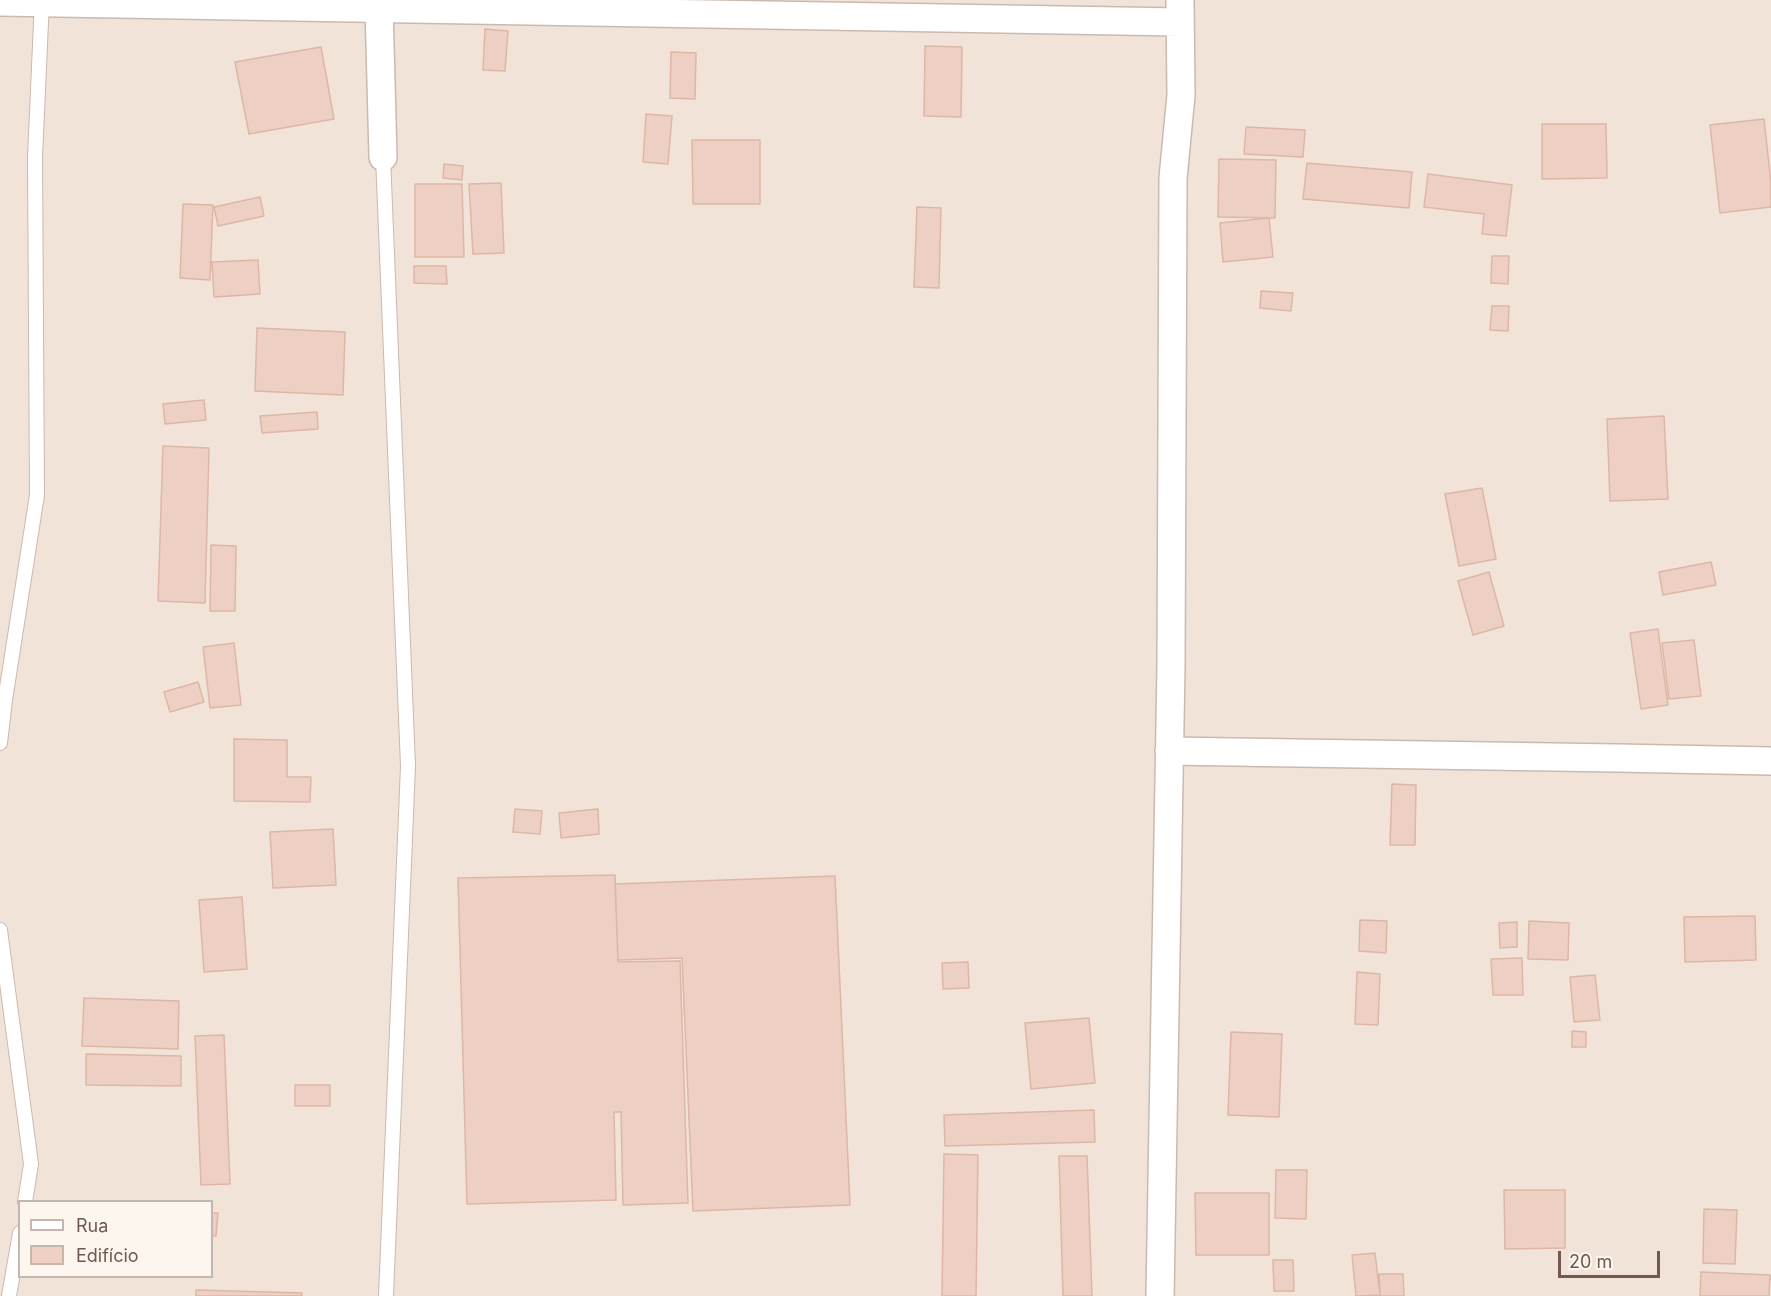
<!DOCTYPE html>
<html>
<head>
<meta charset="utf-8">
<style>
  body { margin:0 }
  #map { position:relative; width:1771px; height:1296px; overflow:hidden; background:#faf2e8; font-family:Inter,sans-serif }
  canvas { display:block }
  .legend { position:absolute; left:18px; top:1200px; width:195px; height:78px; box-sizing:border-box; background:#fdf6ee; border:2px solid #c5b7ae; margin:0; padding:8px 10px; list-style:none; font-size:18px; color:#72584f }
  .legend li { display:flex; align-items:center; gap:12px; height:30px }
  .legend b { width:30px; border:2px solid #c5b7ae }
  .scale { position:absolute; left:1558px; top:1251px; width:102px; height:27px; box-sizing:border-box; border:3px solid #72584f; border-top:0; padding-left:8px; font-size:18px; line-height:21px; white-space:nowrap; color:#72584f; -webkit-text-stroke:4px #fdf6ee; paint-order:stroke }
</style>
</head>
<body>
<div id="map">
<canvas width="1771" height="1296"></canvas>
<ul class="legend">
<li><b style="height:8px;background:#fff"></b>Rua</li>
<li><b style="height:16px;background:#edd0c3"></b>Edifício</li>
</ul>
<div class="scale">20 m</div>
</div>
<script>
const ctx = document.querySelector('canvas').getContext('2d');
ctx.lineJoin = 'round';
function fill(path, color) { ctx.fillStyle = color; ctx.fill(path, 'evenodd'); }
const shape = rows => new Path2D(rows.map(r => 'M' + r).join(''));
function strokePath(path, color, width, dash) { ctx.strokeStyle = color; ctx.lineWidth = width; ctx.lineCap = dash ? 'butt' : 'round'; ctx.setLineDash(dash || []); ctx.stroke(path); }
fill(shape([
  [0,0,1771,0,1771,1296,0,1296],
  [20,1202,212,1202,212,1276,20,1276]
]), '#f1e3d7');
const building = shape([
  [485,29,508,31,505,71,483,70,485,29],
  [925,46,962,47,961,117,924,116,925,46],
  [321,47,334,119,249,134,235,62,321,47],
  [671,52,696,53,695,99,670,98,671,52],
  [646,114,672,116,668,164,643,162,646,114],
  [1764,119,1771,183,1771,207,1720,213,1710,125,1764,119],
  [1542,124,1606,124,1607,178,1542,179,1542,124],
  [1246,127,1305,130,1303,157,1244,154,1246,127],
  [692,140,760,140,760,204,693,204,692,140],
  [1219,159,1276,160,1275,218,1218,217,1219,159],
  [1307,163,1412,172,1409,208,1303,199,1307,163],
  [444,164,463,166,462,180,443,178,444,164],
  [1428,174,1512,185,1506,236,1482,234,1484,214,1424,207,1428,174],
  [501,183,504,253,473,254,469,184,501,183],
  [415,184,462,184,464,257,415,257,415,184],
  [260,197,264,216,218,226,214,207,260,197],
  [183,204,213,205,210,280,180,278,183,204],
  [917,207,941,208,939,288,914,287,917,207],
  [1269,218,1273,257,1223,262,1220,223,1269,218],
  [1492,256,1509,256,1508,284,1491,283,1492,256],
  [258,260,260,294,214,297,212,262,258,260],
  [414,266,446,266,447,284,414,283,414,266],
  [1261,291,1293,293,1291,311,1260,308,1261,291],
  [1492,306,1509,306,1508,331,1490,330,1492,306],
  [257,328,345,332,343,395,255,391,257,328],
  [204,400,206,420,165,424,163,404,204,400],
  [317,412,318,429,262,433,260,416,317,412],
  [1664,416,1668,499,1610,501,1607,419,1664,416],
  [163,446,209,448,205,603,158,601,163,446],
  [1482,488,1496,559,1459,566,1445,494,1482,488],
  [211,545,236,546,235,611,210,611,211,545],
  [1711,562,1716,585,1663,595,1659,572,1711,562],
  [1489,572,1504,626,1473,635,1458,581,1489,572],
  [1658,629,1668,705,1641,709,1630,633,1658,629],
  [1694,640,1701,696,1669,699,1662,643,1694,640],
  [234,643,241,705,210,708,203,647,234,643],
  [198,682,204,702,170,712,164,692,198,682],
  [234,739,287,740,287,777,311,777,310,802,234,801,234,739],
  [1392,784,1416,785,1415,845,1390,845,1392,784],
  [515,809,542,811,540,834,513,832,515,809],
  [598,809,599,834,561,838,559,813,598,809],
  [333,829,336,885,273,888,270,832,333,829],
  [615,875,618,962,680,961,688,1203,623,1205,621,1112,614,1112,616,1200,467,1204,458,878,615,875],
  [835,876,850,1205,693,1211,682,958,618,960,615,884,835,876],
  [242,897,247,969,204,972,199,900,242,897],
  [1755,916,1756,960,1685,962,1684,917,1755,916],
  [1360,920,1387,921,1386,953,1359,951,1360,920],
  [1529,921,1569,923,1568,960,1528,959,1529,921],
  [1517,922,1517,947,1500,948,1499,923,1517,922],
  [1522,958,1523,995,1493,995,1491,959,1522,958],
  [968,962,969,988,943,989,942,963,968,962],
  [1357,972,1380,974,1378,1025,1355,1024,1357,972],
  [1595,975,1600,1020,1574,1022,1570,977,1595,975],
  [84,998,179,1001,178,1049,82,1046,84,998],
  [1089,1018,1095,1083,1031,1089,1025,1023,1089,1018],
  [1572,1031,1586,1032,1586,1047,1572,1047,1572,1031],
  [1231,1032,1282,1034,1279,1117,1228,1115,1231,1032],
  [224,1035,230,1184,201,1185,195,1036,224,1035],
  [86,1054,181,1056,181,1086,86,1085,86,1054],
  [295,1085,330,1085,330,1106,295,1106,295,1085],
  [1094,1110,1095,1142,945,1146,944,1115,1094,1110],
  [944,1154,978,1155,976,1296,942,1296,944,1154],
  [1059,1156,1087,1156,1092,1296,1063,1296,1059,1156],
  [1276,1170,1307,1170,1306,1219,1275,1218,1276,1170],
  [1504,1190,1565,1190,1565,1248,1505,1249,1504,1190],
  [1195,1193,1269,1193,1269,1255,1196,1255,1195,1193],
  [1704,1209,1737,1210,1735,1264,1703,1263,1704,1209],
  [212,1213,218,1213,216,1236,212,1236,212,1213],
  [1375,1253,1380,1295,1356,1296,1352,1255,1375,1253],
  [1273,1260,1293,1260,1294,1291,1274,1291,1273,1260],
  [1701,1272,1770,1275,1769,1296,1700,1296,1701,1272],
  [1379,1274,1403,1274,1404,1296,1380,1296,1379,1274],
  [196,1290,302,1293,302,1296,196,1296,196,1290]
]);
fill(building, '#edd0c3');
strokePath(building, '#deb6a5', 1.5);
const lane = shape([
  [383,157,408,766,386,1296],
  [0,743,5,700,37,495,35,157,42,0],
  [0,930,31,1164,25,1202],
  [9,1296,20,1233]
]);
const street = shape([
  [0,2,1179,22],
  [379,7,383,157],
  [1169,751,1617,758,1771,761],
  [1160,1296,1171,666,1173,178,1181,95,1180,0]
]);
strokePath(lane, '#cbb9af', 16);
strokePath(street, '#cbb9af', 30);
strokePath(lane, '#fff', 14);
strokePath(street, '#fff', 27);
</script>
</body>
</html>
